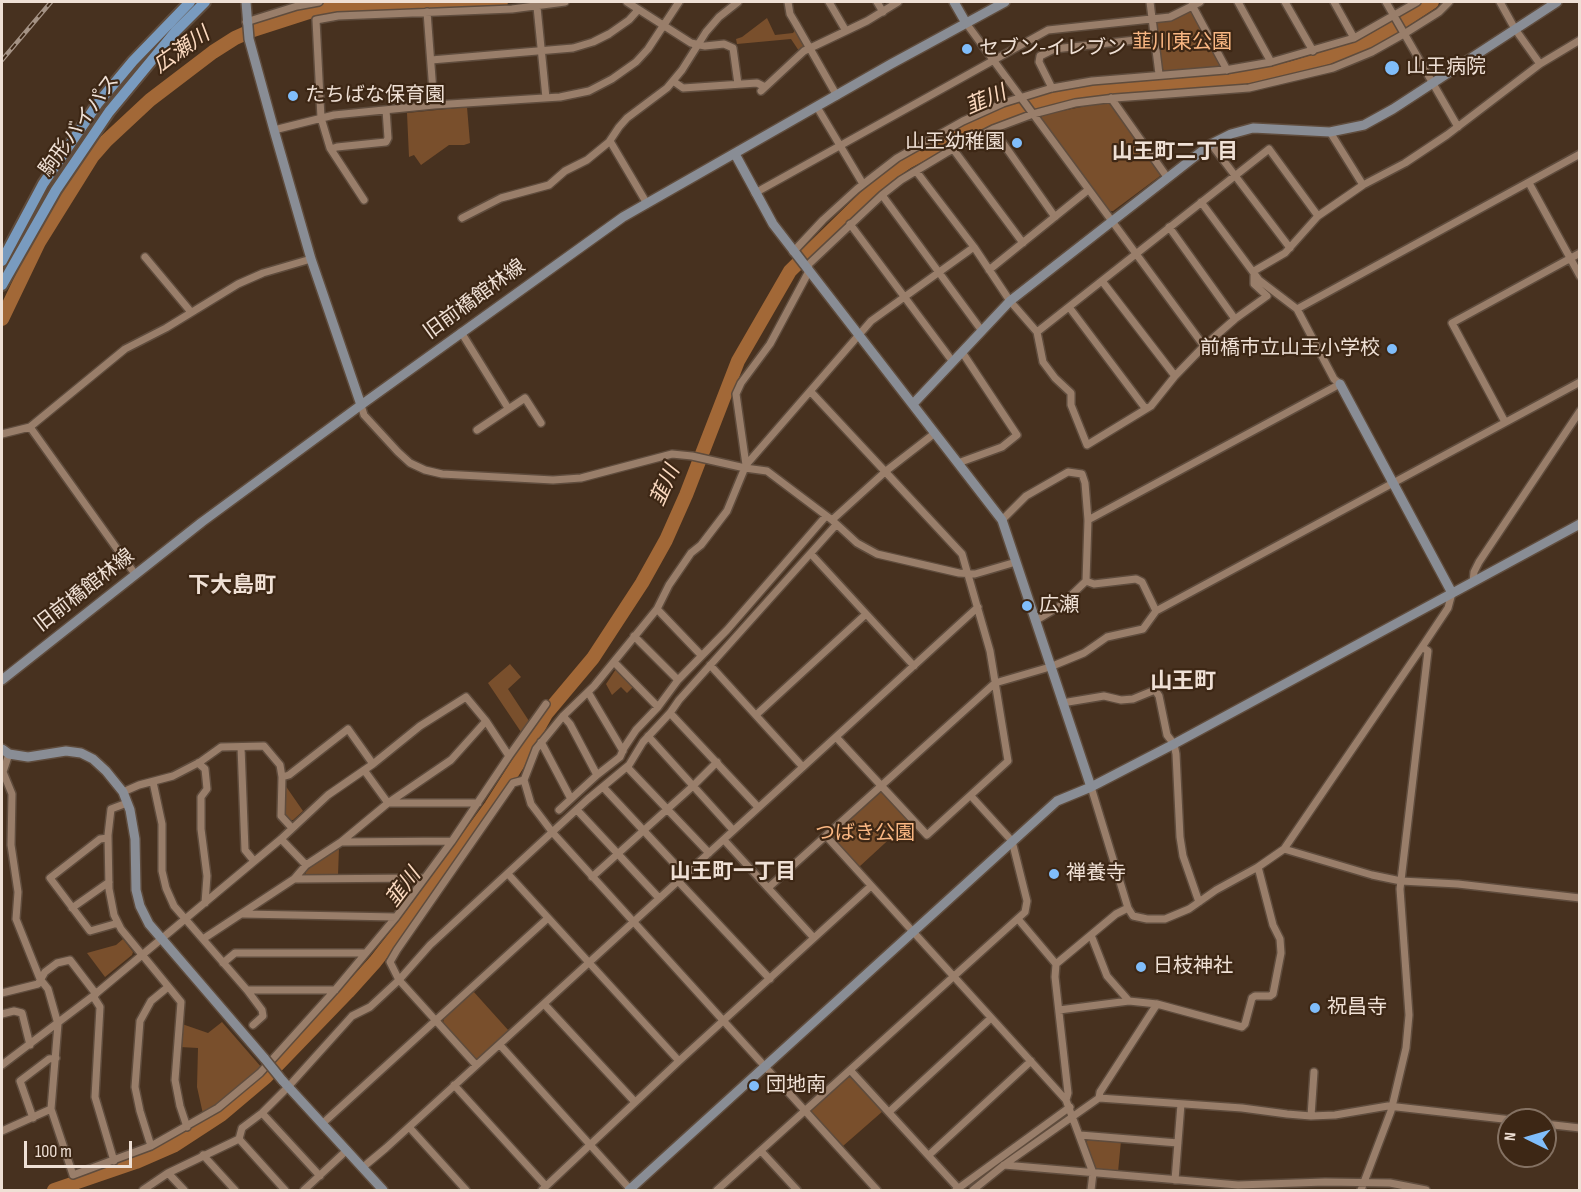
<!DOCTYPE html>
<html>
<head>
<meta charset="utf-8">
<style>
  body { margin:0 }
  #map { position:relative; width:1581px; height:1192px; overflow:hidden; background:#47311f; font-family:"Sofia Sans Condensed",sans-serif }
  canvas { display:block }
  .frame { position:absolute; inset:0; border:3px solid #efe0d5; pointer-events:none }
  .north { position:absolute; left:1497px; top:1108px; width:60px; height:60px; box-sizing:border-box; background:#3d2715; border:2px solid #847162; border-radius:50%; rotate:275deg; font-size:16px; font-weight:700; line-height:24px; text-align:center; color:#efe0d5 }
  .north::after { content:''; display:block; margin:auto; width:21px; height:27px; background:#80bdfa; clip-path:polygon(50% 0,100% 100%,50% 72%,0 100%) }
  .scale { position:absolute; left:24px; top:1141px; width:108px; height:27px; box-sizing:border-box; border:3px solid #efe0d5; border-top:0; padding-left:8px; font-size:18px; line-height:21px; white-space:nowrap; color:#efe0d5; -webkit-text-stroke:4px #3d2715; paint-order:stroke }
</style>
</head>
<body>
<div id="map">
<canvas width="1581" height="1192"></canvas>
<div class="frame"></div>
<div class="north">N</div>
<div class="scale">100 m</div>
</div>
<script>
const ctx = document.querySelector('canvas').getContext('2d');
ctx.lineJoin = 'round';
function fill(path, color) { ctx.fillStyle = color; ctx.fill(path, 'evenodd'); }
const shape = rows => new Path2D(rows.map(r => 'M' + r).join(''));
function strokePath(path, color, width, dash) { ctx.strokeStyle = color; ctx.lineWidth = width; ctx.lineCap = dash ? 'butt' : 'round'; ctx.setLineDash(dash || []); ctx.stroke(path); }
function write(font, color, halo, rows, align = 'center') {
  ctx.font = font + ' "Sofia Sans Condensed","Noto Sans JP",sans-serif'; ctx.lineWidth = 4.5; ctx.setLineDash([]); ctx.textBaseline = 'middle'; ctx.strokeStyle = halo; ctx.fillStyle = color; for (const [text, x, y, turn = 0] of rows) {
    ctx.save(); ctx.translate(x, y); ctx.rotate((+turn || 0) * Math.PI / 180); ctx.textAlign = isNaN(turn) ? turn : align; if (halo) ctx.strokeText(text, 0, 0); ctx.fillText(text, 0, 0); ctx.restore();
  }
}
fill(shape([
  [1188,10,1193,12,1221,63,1218,67,1165,71,1161,68,1156,23,1172,20],
  [767,18,775,35,793,33,796,29,804,43,803,49,799,51,791,39,737,44,736,39,742,37],
  [1106,102,1109,103,1160,171,1160,176,1113,211,1109,211,1041,119,1042,115],
  [467,107,470,143,464,145,449,145,421,165,414,155,409,157,407,113],
  [510,664,521,677,508,689,529,721,521,732,488,683],
  [616,669,634,686,627,693,621,687,612,695,606,684],
  [285,785,303,811,293,820,290,820,286,815],
  [880,793,885,793,909,821,859,867,833,839,833,835],
  [339,848,338,875,306,876,305,871],
  [123,939,133,952,132,955,105,977,87,953,116,945],
  [473,991,509,1031,479,1059,475,1059,443,1023,444,1018],
  [222,1022,262,1068,221,1103,203,1114,197,1087,198,1048,180,1047,182,1024,208,1033],
  [847,1077,853,1077,883,1111,843,1146,812,1113,812,1109],
  [1090,1138,1121,1141,1118,1172,1099,1171,1094,1168,1086,1142]
]), '#794f2c');
strokePath(shape([
  [2,319,39,242,92,157,106,141,150,100,213,52,235,38,253,30,315,10,351,6,501,2],
  [54,1190,136,1162,175,1145,221,1115,266,1077,348,992,375,962,408,920,491,806,519,762,546,714,593,658,642,583,666,540,686,495,738,361,790,271,886,177,907,162,987,120,1049,99,1099,90,1239,78,1289,69,1349,51,1366,44,1387,32,1432,2]
]), '#a26837', 14);
const street = shape([
  [627,2,691,43,705,46,724,44,733,48,738,84],
  [788,2,790,14,796,24,837,96],
  [829,2,846,31],
  [877,2,883,12],
  [1150,2,1159,74],
  [1238,2,1271,62],
  [1285,2,1313,51],
  [1334,2,1354,38],
  [1386,2,1458,127],
  [1500,2,1515,29,1540,64],
  [1192,5,1227,70],
  [537,7,546,98],
  [427,12,434,105],
  [246,22,297,6,319,2],
  [966,23,1204,346],
  [431,60,573,48,593,42,609,34,629,20,638,10],
  [673,81,683,88,757,83,765,87],
  [1052,88,1039,62,1040,56,1054,49,1154,38],
  [761,91,804,51,867,21,898,2],
  [1111,98,1167,177],
  [817,107,863,184],
  [993,129,1055,217],
  [274,130,334,115,434,105,560,97,589,91,612,79,636,62,648,49,679,2],
  [1330,132,1363,185],
  [610,141,646,202],
  [1211,144,1290,248],
  [331,149,337,147,386,142,388,138,386,110],
  [953,149,1023,243],
  [916,171,974,247,1010,301,1037,332,1043,362,1055,378,1071,393,1071,405,1087,445,1151,406,1175,376,1204,346,1235,319,1267,296,1254,284,1254,271,1285,253,1318,216,1363,185,1405,163,1447,135,1540,64,1580,40],
  [1529,183,1580,276],
  [755,193,1048,30,1170,17,1200,2],
  [882,195,982,331],
  [364,200,330,148,321,118,316,20,338,16,512,9,565,2],
  [462,218,501,198,549,185,565,171,587,160,609,142,619,127,627,118,667,88,682,70,706,32,719,17,738,2],
  [850,224,953,362],
  [1169,227,1235,319],
  [793,252,823,220,857,189,897,158,963,121,1003,103,1052,88,1092,81,1225,70,1271,62,1354,38,1417,2],
  [145,257,191,312],
  [989,270,1088,190],
  [1102,281,1175,376],
  [1069,307,1145,408],
  [1297,309,1580,154],
  [461,332,508,408],
  [1037,332,1269,149,1318,216],
  [811,392,962,554,990,651,1008,761,927,835,836,737],
  [361,405,364,415,398,452,410,463,425,470,442,474,553,480,581,478,672,454,692,456,745,468,767,471,832,520,857,543,877,554,959,573,975,574,1016,562],
  [1505,422,1452,323,1580,253],
  [30,427,135,574],
  [477,430,525,398,541,423],
  [2,434,30,427,125,349,166,328,238,284,263,273,311,259],
  [958,463,1002,447,1017,435,962,352],
  [746,465,871,321,974,247],
  [832,520,886,471,935,433],
  [1002,520,1026,496,1068,472,1082,474,1085,483,1088,520,1086,581,1060,606,1035,621],
  [1088,520,1340,384,1334,379,1297,309,1259,280,1201,202],
  [811,554,914,666],
  [1086,581,1094,584,1136,579,1142,582,1156,611],
  [1473,582,1474,572,1479,562,1580,411],
  [657,609,701,655],
  [634,636,678,680],
  [614,662,658,707],
  [710,665,802,766],
  [588,692,623,751],
  [1062,703,1104,696,1121,700,1133,699,1155,690,1159,696,1167,735,1174,744,1176,754,1180,837,1183,856,1199,902],
  [670,713,758,807],
  [756,715,866,614],
  [563,716,570,724,597,775],
  [648,736,733,830],
  [541,742,571,799],
  [241,747,245,850,254,861],
  [9,754,3,772,12,794,11,845,18,892,16,919,40,979,48,989,58,1024,51,1109],
  [509,756,546,704],
  [198,763,205,769,207,789,201,797,201,829,207,876,205,903],
  [627,767,709,853],
  [364,770,388,803,478,803],
  [282,777,281,816,292,828],
  [153,782,162,824,162,871,166,888,174,906,247,990,335,990],
  [603,787,685,875],
  [1091,787,1128,908,1133,916,1147,919,1165,919,1189,909,1216,890,1258,867,1284,849,1372,875,1401,881,1458,884,1580,898],
  [123,792,139,785,173,776,200,762,221,747,264,746,280,765,282,777,289,775,348,729,373,764],
  [127,803,111,809,108,835,109,889,114,915,121,929,181,1002,175,1080,180,1106,187,1127],
  [559,810,597,775,620,757,624,748,636,730,658,707,678,680,727,630,826,516],
  [577,810,659,898],
  [827,837,1066,1100,1093,1173,1091,1190],
  [108,838,100,839,50,878,90,931,118,923],
  [281,839,306,865],
  [724,840,814,938],
  [341,842,452,841],
  [1284,849,1422,647,1448,608,1452,593],
  [508,874,679,1061],
  [592,877,693,786,717,762],
  [294,879,423,878],
  [678,881,770,979],
  [768,888,995,683,1050,667,1084,653,1107,637,1143,629,1156,611,1580,382],
  [72,908,109,882],
  [243,914,396,917],
  [1018,919,1056,964,1055,977,1068,1093,1066,1100],
  [1091,935,1107,976,1129,1001],
  [203,939,294,879,306,865,341,842,388,803,451,760,486,721],
  [223,963,235,953,365,953],
  [1056,964,1116,914,1128,908],
  [247,990,262,1010,263,1016,253,1025],
  [2,993,38,984,45,972,57,963,70,960,96,994],
  [93,996,100,1007,95,1097,114,1161],
  [544,1004,635,1102],
  [1059,1010,1129,1001,1157,1004,1242,1027,1245,1024,1252,998,1255,996,1270,996,1273,994,1281,953,1280,939,1273,925,1258,867],
  [2,1014,14,1011,22,1013,30,1045],
  [500,1045,630,1189],
  [2,1065,93,996,281,839,328,795,373,764,420,726,466,697,486,721,509,756,452,841,396,917,335,990,260,1073,218,1108,151,1146,73,1175,51,1109,2,1131],
  [476,1065,399,980,390,962,397,950,513,783,524,780],
  [850,1070,959,1189],
  [454,1085,546,1186],
  [1099,1098,1100,1092,1157,1004],
  [889,1112,991,1018],
  [262,1113,320,1176],
  [1311,1116,1314,1072],
  [33,1118,20,1081,49,1059,56,1058],
  [322,1124,548,918],
  [1545,1124,1580,1128],
  [409,1127,466,1190],
  [1080,1135,1178,1143],
  [239,1139,285,1190],
  [151,1146,140,1111,135,1087,140,1021,151,1001,168,987],
  [761,1151,797,1190],
  [203,1155,235,1190],
  [929,1155,1031,1061],
  [1004,1165,1238,1185,1325,1182,1390,1183,1426,1190],
  [362,1168,386,1148,978,607],
  [1175,1180,1181,1104],
  [143,1190,168,1173],
  [184,1190,168,1173,239,1139,242,1128,262,1113,288,1087,352,1016,370,1007,399,980,430,945,588,799,629,765,643,742,670,713,679,700,835,526],
  [304,1190,347,1150],
  [542,1190,679,1061,871,886],
  [717,1190,1025,912,1027,901,1012,841,971,796],
  [877,1190,553,833,531,804,524,780,536,749,563,716,594,686,657,609,669,585,691,553,701,545,727,511,746,465,736,394,741,383,770,344,808,273,809,264,882,195,901,180,946,153,993,129,1033,114,1075,103,1115,98,1249,88,1333,68,1372,52,1404,34,1439,12,1449,2],
  [956,1190,1070,1107],
  [973,1190,1004,1165,1099,1098,1242,1108,1287,1114,1311,1116,1335,1115,1388,1106,1512,1120],
  [1361,1190,1391,1111,1406,1048,1409,1015,1400,889,1428,651,1422,647]
]);
const secondary = shape([
  [246,2,249,39,274,130,311,259,361,405],
  [954,2,966,23],
  [735,154,773,224,1002,520,1091,787],
  [1340,384,1452,593],
  [913,404,1010,301,1211,144,1231,134,1253,128,1330,132,1364,125,1393,109,1557,2],
  [2,680,202,522,361,405,623,217,891,64,1005,2],
  [2,749,9,754,28,757,66,751,81,753,93,759,106,771,123,792,130,810,135,839,136,890,140,906,149,924,265,1059],
  [282,1080,383,1190],
  [629,1190,1057,801,1091,787,1174,744,1580,524]
]);
const primary = shape([
  [2,261,43,184,98,103,133,61,190,2],
  [2,285,56,190,109,112,176,31,205,2]
]);
strokePath(street, '#5f4c3d', 10);
strokePath(secondary, '#5f4c3d', 12);
strokePath(primary, '#5f4c3d', 14);
strokePath(street, '#997e6a', 7);
strokePath(secondary, '#898d95', 9);
strokePath(primary, '#799bbf', 10);
const rail = shape([
  [2,60,51,2]
]);
strokePath(rail, '#a49284', 4.5);
strokePath(rail, '#3d2715', 2, [7]);
const secondaryBridge = shape([
  [265,1059,282,1080]
]);
strokePath(secondaryBridge, '#5f4c3d', 12, []);
strokePath(secondaryBridge, '#898d95', 9);
for (const [x, y, r, color] of [
  [967,49,6,"#80bdfa"],
  [1392,68,8,"#80bdfa"],
  [293,96,6,"#80bdfa"],
  [1017,143,6,"#80bdfa"],
  [1392,349,6,"#80bdfa"],
  [1027,606,6,"#80bdfa"],
  [1054,874,6,"#80bdfa"],
  [1141,967,6,"#80bdfa"],
  [1315,1008,6,"#80bdfa"],
  [754,1086,6,"#80bdfa"]
]) { const dot = new Path2D(); dot.arc(x, y, r, 0, 2 * Math.PI); ctx.fillStyle = color; ctx.fill(dot); strokePath(dot, '#3d2715', 2); }
write('20px', '#fab783', '#3d2715', [
  ["韮川東公園",1182,43],
  ["つばき公園",865,834]
]);
write('20px', '#efe0d5', '#3d2715', [
  ["セブン-イレブン",979,49],
  ["山王病院",1406,68],
  ["たちばな保育園",305,96],
  ["山王幼稚園",1005,143,"right"],
  ["前橋市立山王小学校",1380,349,"right"],
  ["広瀬",1039,606],
  ["禅養寺",1066,874],
  ["日枝神社",1153,967],
  ["祝昌寺",1327,1008],
  ["団地南",766,1086]
], 'left');
write('20px', '#efe0d5', '#3d2715', [
  ["駒形バイパス",80,126,-54],
  ["旧前橋館林線",475,300,-36],
  ["旧前橋館林線",85,591,-38]
]);
write('italic 21px', '#fcdac0', '#3d2715', [
  ["広瀬川",182,51,-35],
  ["韮川",986,101,-23],
  ["韮川",666,486,-66],
  ["韮川",404,888,-53]
]);
write('bold 21px', '#efe0d5', '#3d2715', [
  ["山王町二丁目",1175,153],
  ["山王町一丁目",733,873]
]);
write('bold 22px', '#efe0d5', '#3d2715', [
  ["下大島町",232,586],
  ["山王町",1183,682]
]);
</script>
</body>
</html>
